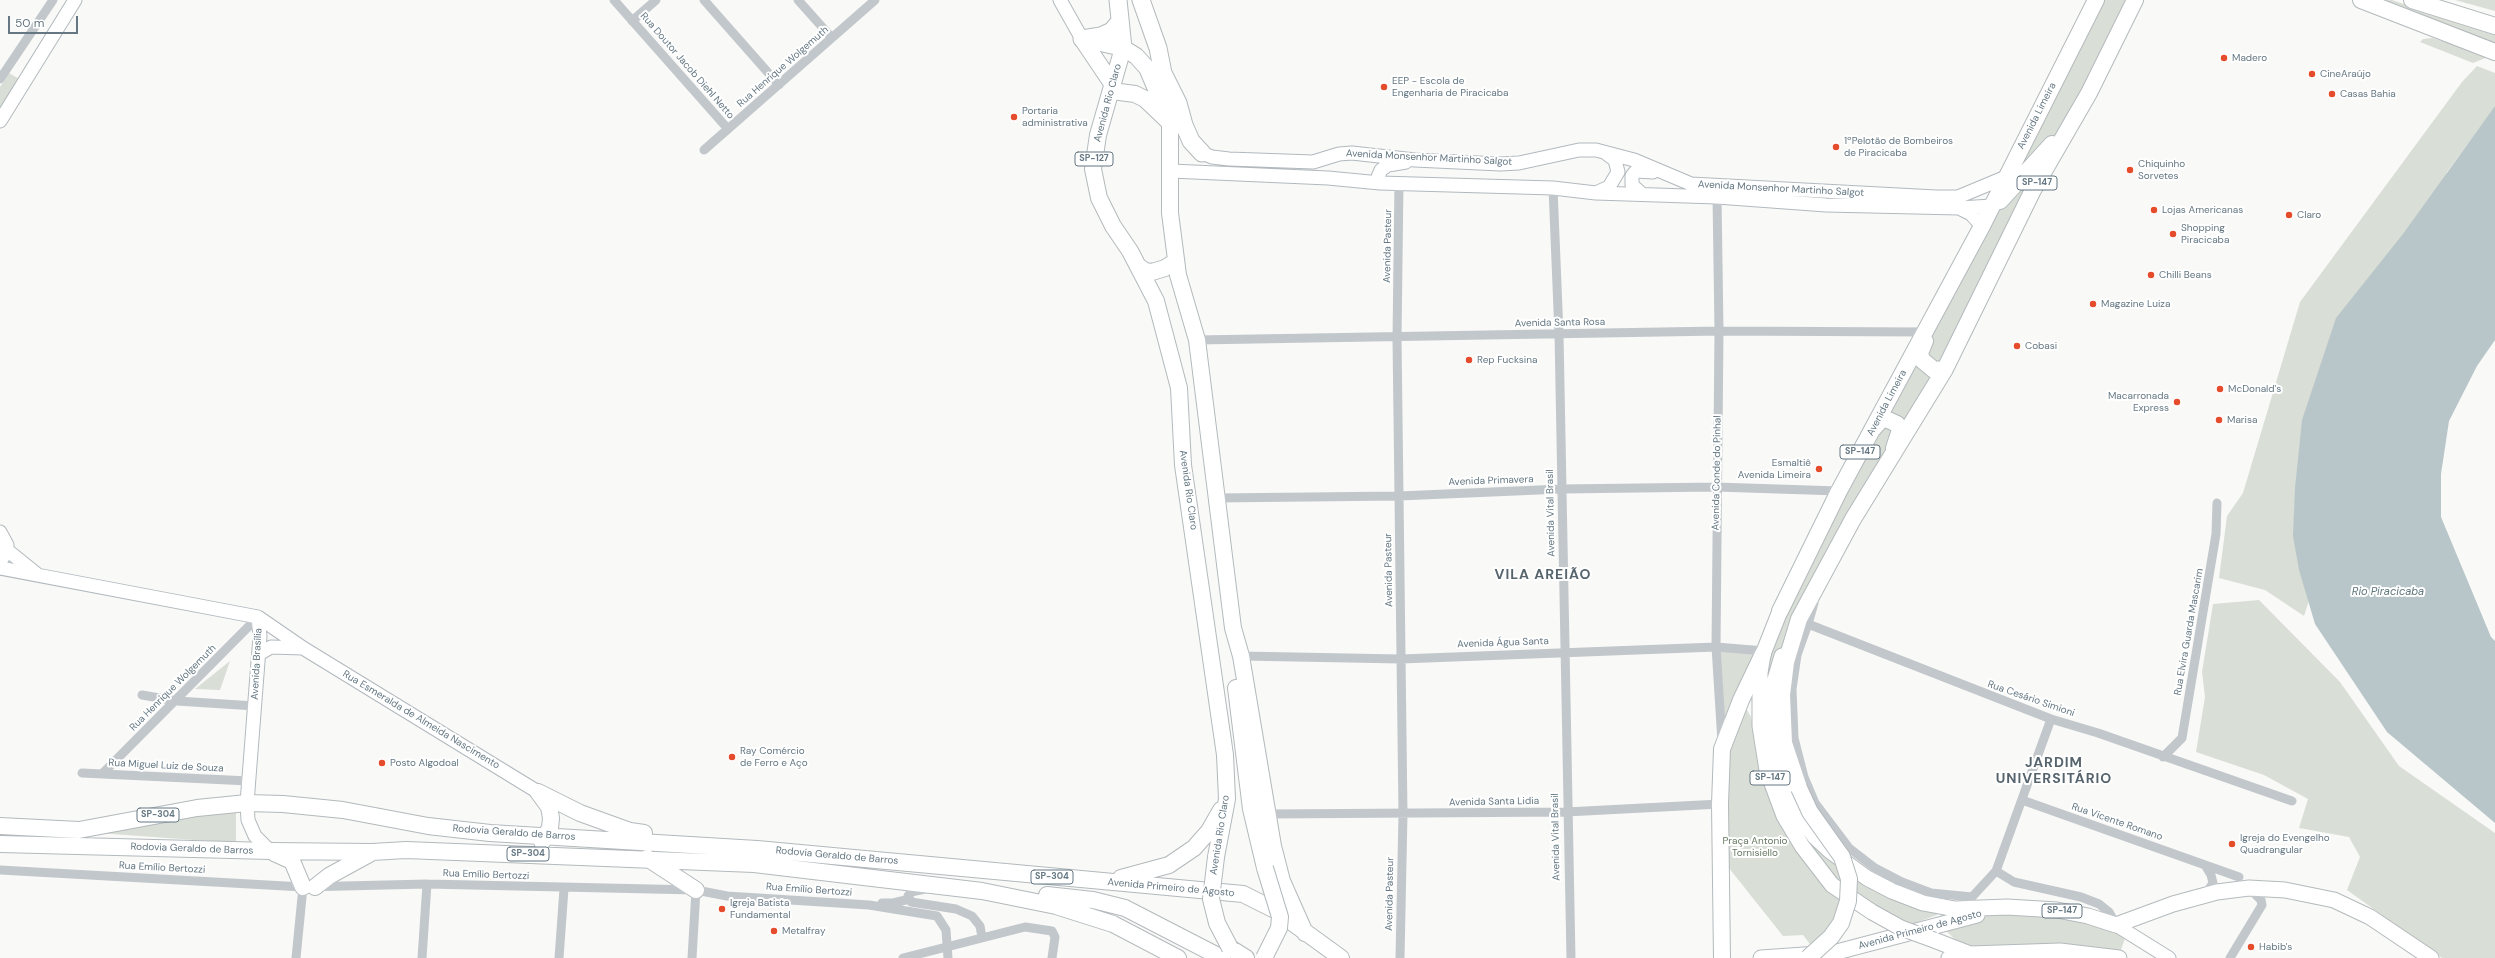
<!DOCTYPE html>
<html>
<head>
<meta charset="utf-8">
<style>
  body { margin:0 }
  #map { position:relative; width:2495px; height:958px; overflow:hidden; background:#f9f9f7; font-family:"DM Sans",sans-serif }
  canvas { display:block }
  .scale { position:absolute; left:8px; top:16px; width:70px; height:18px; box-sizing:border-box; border:2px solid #647782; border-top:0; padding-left:5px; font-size:12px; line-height:14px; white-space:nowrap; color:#647782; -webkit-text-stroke:3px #fff; paint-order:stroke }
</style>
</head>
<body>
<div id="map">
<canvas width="2495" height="958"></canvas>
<div class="scale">50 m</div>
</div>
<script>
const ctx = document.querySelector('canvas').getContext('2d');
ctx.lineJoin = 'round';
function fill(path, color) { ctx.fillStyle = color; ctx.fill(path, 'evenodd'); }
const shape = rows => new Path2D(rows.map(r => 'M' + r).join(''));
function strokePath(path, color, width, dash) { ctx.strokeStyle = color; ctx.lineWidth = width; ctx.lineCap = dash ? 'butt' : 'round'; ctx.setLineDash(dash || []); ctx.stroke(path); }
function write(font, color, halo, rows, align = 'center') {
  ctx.font = font + ' "DM Sans",sans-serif'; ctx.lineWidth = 4; ctx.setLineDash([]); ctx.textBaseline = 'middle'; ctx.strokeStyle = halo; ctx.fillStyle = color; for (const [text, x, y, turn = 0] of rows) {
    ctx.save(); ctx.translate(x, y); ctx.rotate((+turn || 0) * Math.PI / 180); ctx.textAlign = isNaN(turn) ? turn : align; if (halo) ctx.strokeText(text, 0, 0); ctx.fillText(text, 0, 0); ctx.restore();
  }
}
fill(shape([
  [2096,0,2135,0,2029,200,1853,519,1772,701,1843,861,1941,907,1937,915,1901,928,1841,892,1784,816,1763,654],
  [2376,0,2392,0,2495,35,2495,44],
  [2455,0,2495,0,2495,11],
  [2432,38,2458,46,2488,57,2473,63,2420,42,2423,39],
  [2477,66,2495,73,2495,107,2447,172,2304,616,2265,590,2219,578,2227,516,2243,493,2300,302,2462,82],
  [9,73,21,80,0,113,0,87],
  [2259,600,2340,682,2399,766,2495,833,2495,958,2442,958,2347,890,2360,857,2349,837,2299,828,2308,799,2264,775,2196,752,2205,697,2202,672,2213,604],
  [1716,647,1757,654,1741,700,1751,717,1760,763,1847,904,1816,952,1803,935,1783,936,1721,858],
  [230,661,220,690,195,689],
  [236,810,236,843,98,833],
  [2007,907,2064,912,2127,933,2118,958,1970,954,1939,924]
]), '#d9ded6');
fill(shape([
  [2495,106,2495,340,2477,366,2449,421,2441,474,2441,517,2491,637,2495,641,2495,823,2387,732,2315,624,2299,570,2293,536,2295,488,2302,420,2336,318,2403,234]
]), '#b8c6c9');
const secondary = shape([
  [1060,0,1082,39],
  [0,121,75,0],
  [1202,153,1212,157,1229,159,1313,162,1339,154,1352,153,1415,160,1500,164,1519,163,1579,150,1596,150,1634,160,1691,184,1936,197,1958,197,2006,177],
  [1171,171,1328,178,1380,183,1553,188,1596,193,1717,197,1826,205,1959,208,1971,214,1982,226],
  [1380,183,1378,177,1381,170,1388,165,1406,162],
  [1598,192,1609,187,1618,172,1615,160,1607,154],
  [1642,194,1632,185,1632,176,1636,171,1653,172],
  [1959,208,1992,206],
  [0,532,7,545,5,554,0,562],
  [7,550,38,575],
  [0,568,258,617,303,648,538,792],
  [258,617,260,636,247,803,248,820,255,836,270,851],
  [259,654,271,647,303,648],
  [2116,925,2169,958]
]);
const primary = shape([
  [1780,611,1763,654,1760,673,1760,726,1767,770,1784,816,1802,846,1832,885,1872,912],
  [1782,656,1774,683,1773,730,1775,754,1796,811,1815,837,1830,851,1867,878,1892,891,1923,903,1955,909,2007,907,2057,910,2088,916,2116,925,2173,904,2217,892,2249,888,2285,890,2334,900,2370,917,2431,958],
  [1934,940,1970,954],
  [1761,958,1833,953,1977,915],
  [1949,958,1970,954,2060,951,2119,958]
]);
const trunk = shape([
  [2361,0,2495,52],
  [2412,0,2495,26],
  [1082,39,1113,85],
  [1083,39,1123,48,1136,56,1147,68,1161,101],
  [1123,48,1098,135,1093,169,1099,198,1113,226,1130,251,1156,301,1179,388,1183,465,1225,755,1227,799,1216,857],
  [1164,78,1170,123,1170,213,1178,275,1197,340,1233,628,1241,656,1273,846,1282,881,1305,933],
  [1112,91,1135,94,1145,99,1167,120],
  [2000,201,2052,144],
  [1138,266,1145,271,1152,272,1165,268,1176,261],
  [1925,341,1920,353,1922,360,1934,370,1945,369],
  [1873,429,1881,420,1886,419,1897,424,1900,430,1894,448],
  [1780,611,1839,491,1982,226,2096,0],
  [1236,688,1251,809,1265,868],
  [1799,788,1784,743,1782,695,1786,662,1799,619,1853,519,1945,369,2033,190,2089,93,2135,0],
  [538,792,580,813,630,831,644,833],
  [538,792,549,807,551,818,550,828,542,842],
  [0,826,79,830,197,808,247,803,283,804,343,810,428,826,490,833,757,849,1243,894,1275,910,1341,958],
  [0,844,270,851,372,852,406,850,754,864,982,891,1056,906,1113,924,1178,958],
  [274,853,292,861,303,887],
  [647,858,696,890],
  [1121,878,1169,865,1194,848,1209,831,1221,810],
  [315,887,329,876,371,853],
  [1047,895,1093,900,1125,908,1222,958],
  [1230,948,1246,958],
  [1722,958,1720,804,1722,749,1741,700,1763,654]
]);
const motorway = shape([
  [1118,0,1123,48],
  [1141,0,1158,48,1163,73,1178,103,1184,125,1191,141,1202,153],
  [1082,39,1101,36,1112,31,1120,21]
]);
strokePath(secondary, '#b2b9be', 15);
strokePath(primary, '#b4babd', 17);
strokePath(trunk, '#b3b9bc', 18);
strokePath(motorway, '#b3b9bc', 19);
strokePath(shape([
  [614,0,728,129],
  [704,0,779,85],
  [798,0,832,38],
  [632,21,656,0],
  [0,79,53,0],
  [704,150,875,0],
  [1399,182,1397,338,1403,814,1400,958],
  [1553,188,1559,334,1571,958],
  [1717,197,1719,331,1716,647,1722,742],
  [1197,340,1719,331,1925,332],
  [1216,498,1399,496,1562,489,1716,487,1839,491],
  [1814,603,1808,624,2051,719,2098,733,2292,801],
  [1808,624,1797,655,1792,689,1794,738,1804,777,1815,803,1849,848,1875,868,1902,882,1931,893,1972,897,1996,871,2051,719],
  [1241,656,1401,659,1716,647,1765,651],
  [142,695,177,701,255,706],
  [2163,757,2182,738,2216,534,2217,503],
  [82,773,249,781],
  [102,774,258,617],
  [2022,800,2239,877],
  [1268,814,1566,812,1720,804],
  [2205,865,2211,875,2213,883,2205,895],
  [0,870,303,887,427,884,696,890,727,896,869,905,937,916,946,930,948,958],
  [1996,871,2014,882,2081,897,2099,904,2109,912,2116,925],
  [925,889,911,892,908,896,911,902,956,909,972,916,980,926,982,937],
  [882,903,893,903,910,899],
  [296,958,303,887],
  [422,958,427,884],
  [559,958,564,889],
  [692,958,696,890],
  [903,958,1025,927,1052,931,1055,937,1052,958],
  [2230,958,2262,905,2261,900,2249,888]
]), '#c2c7cb', 9);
strokePath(secondary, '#fff', 13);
strokePath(primary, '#fff', 15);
strokePath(trunk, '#fff', 16);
strokePath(motorway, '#fff', 17);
const primaryBridge = shape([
  [1872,912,1901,928,1934,940]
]);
const trunkBridge = shape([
  [1799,788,1810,812,1842,857,1849,879,1848,901,1841,923,1831,937,1808,958],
  [1216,857,1211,899,1217,923,1230,948],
  [1264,958,1279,928,1280,917,1265,868]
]);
strokePath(primaryBridge, '#b4babd', 17, []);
strokePath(trunkBridge, '#b3b9bc', 18, []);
strokePath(primaryBridge, '#fff', 15);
strokePath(trunkBridge, '#fff', 16);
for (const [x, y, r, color] of [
  [2224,58,4,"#e54c2b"],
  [2312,74,4,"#e54c2b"],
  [1384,87,4,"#e54c2b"],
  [2332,94,4,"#e54c2b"],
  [1014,117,4,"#e54c2b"],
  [1836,147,4,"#e54c2b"],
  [2130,170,4,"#e54c2b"],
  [2154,210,4,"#e54c2b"],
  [2289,215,4,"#e54c2b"],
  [2173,234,4,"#e54c2b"],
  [2151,275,4,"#e54c2b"],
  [2093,304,4,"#e54c2b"],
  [2017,346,4,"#e54c2b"],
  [1469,360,4,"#e54c2b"],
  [2220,389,4,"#e54c2b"],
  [2177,402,4,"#e54c2b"],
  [2219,420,4,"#e54c2b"],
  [1819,469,4,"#e54c2b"],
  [732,757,4,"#e54c2b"],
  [382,763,4,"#e54c2b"],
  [2232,844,4,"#e54c2b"],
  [722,909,4,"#e54c2b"],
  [774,931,4,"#e54c2b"],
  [2251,947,4,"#e54c2b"]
]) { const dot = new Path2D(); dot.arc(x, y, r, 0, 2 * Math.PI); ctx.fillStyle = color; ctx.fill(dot); strokePath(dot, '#fff', 1.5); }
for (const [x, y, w] of [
  [1094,159,38],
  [2037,183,40],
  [1860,452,40],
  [1770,778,40],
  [158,815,42],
  [528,854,42],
  [1052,877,42],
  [2062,911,40]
]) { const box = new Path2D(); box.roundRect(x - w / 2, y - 7, w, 14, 3); ctx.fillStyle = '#fff'; ctx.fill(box); strokePath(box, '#647782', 1); }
write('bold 9px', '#647782', null, [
  ["SP-127",1094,159],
  ["SP-147",2037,183],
  ["SP-147",1860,452],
  ["SP-147",1770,778],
  ["SP-304",158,815],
  ["SP-304",528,854],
  ["SP-304",1052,877],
  ["SP-147",2062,911]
]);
write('10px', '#647782', '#fff', [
  ["Madero",2232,58],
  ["CineAraújo",2320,74],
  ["EEP - Escola de",1392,81],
  ["Engenharia de Piracicaba",1392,93],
  ["Casas Bahia",2340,94],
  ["Portaria",1022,111],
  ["administrativa",1022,123],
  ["1ºPelotão de Bombeiros",1844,141],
  ["de Piracicaba",1844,153],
  ["Chiquinho",2138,164],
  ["Sorvetes",2138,176],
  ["Lojas Americanas",2162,210],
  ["Claro",2297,215],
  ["Shopping",2181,228],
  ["Piracicaba",2181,240],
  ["Chilli Beans",2159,275],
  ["Magazine Luiza",2101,304],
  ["Cobasi",2025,346],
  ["Rep Fucksina",1477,360],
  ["McDonald's",2228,389],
  ["Macarronada",2169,396,"right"],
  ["Express",2169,408,"right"],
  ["Marisa",2227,420],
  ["Esmaltiê",1811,463,"right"],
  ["Avenida Limeira",1811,475,"right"],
  ["Ray Comércio",740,751],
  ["de Ferro e Aço",740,763],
  ["Posto Algodoal",390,763],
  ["Igreja do Evengelho",2240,838],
  ["Quadrangular",2240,850],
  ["Igreja Batista",730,903],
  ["Fundamental",730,915],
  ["Metalfray",782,931],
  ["Habib's",2259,947]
], 'left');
write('10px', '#647782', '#fff', [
  ["Rua Doutor Jacob Diehl Netto",687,66,49],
  ["Rua Henrique Wolgemuth",783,67,-41],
  ["Avenida Rio Claro",1108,103,-75],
  ["Avenida Limeira",2037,116,-63],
  ["Avenida Monsenhor Martinho Salgot",1429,158,3],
  ["Avenida Monsenhor Martinho Salgot",1781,189,3],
  ["Avenida Pasteur",1388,246,-89],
  ["Avenida Santa Rosa",1560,323,-1],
  ["Avenida Limeira",1887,403,-62],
  ["Avenida Conde do Pinhal",1717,473,-89],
  ["Avenida Primavera",1491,481,-2],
  ["Avenida Rio Claro",1188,490,82],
  ["Avenida Vital Brasil",1551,513,-91],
  ["Avenida Pasteur",1389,570,-91],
  ["Rua Elvira Guarda Mascarim",2189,632,-80],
  ["Avenida Água Santa",1503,643,-2],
  ["Avenida Brasília",257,664,-87],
  ["Rua Henrique Wolgemuth",173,688,-45],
  ["Rua Cesário Simioni",2031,699,19],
  ["Rua Esmeralda de Almeida Nascimento",421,720,31],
  ["Rua Miguel Luiz de Souza",166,766,3],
  ["Avenida Santa Lidia",1494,802,-1],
  ["Rua Vicente Romano",2117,822,19],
  ["Rodovia Geraldo de Barros",514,833,4],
  ["Avenida Rio Claro",1220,835,-81],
  ["Avenida Vital Brasil",1556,837,-91],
  ["Rodovia Geraldo de Barros",192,849,2],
  ["Rodovia Geraldo de Barros",837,856,5],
  ["Rua Emílio Bertozzi",162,868,3],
  ["Rua Emílio Bertozzi",486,875,2],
  ["Avenida Primeiro de Agosto",1171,888,5],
  ["Rua Emílio Bertozzi",809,890,4],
  ["Avenida Pasteur",1390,894,-89],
  ["Avenida Primeiro de Agosto",1920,930,-15]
]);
write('10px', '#687a63', '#fff', [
  ["Praça Antonio",1755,841],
  ["Tornisiello",1755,853]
]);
write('italic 11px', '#5f767c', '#fff', [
  ["Rio Piracicaba",2388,592]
]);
ctx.letterSpacing = '1px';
write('bold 14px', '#56646d', '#fff', [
  ["VILA AREIÃO",1543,575],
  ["JARDIM",2054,763],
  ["UNIVERSITÁRIO",2054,779]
]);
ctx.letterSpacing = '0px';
</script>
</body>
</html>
